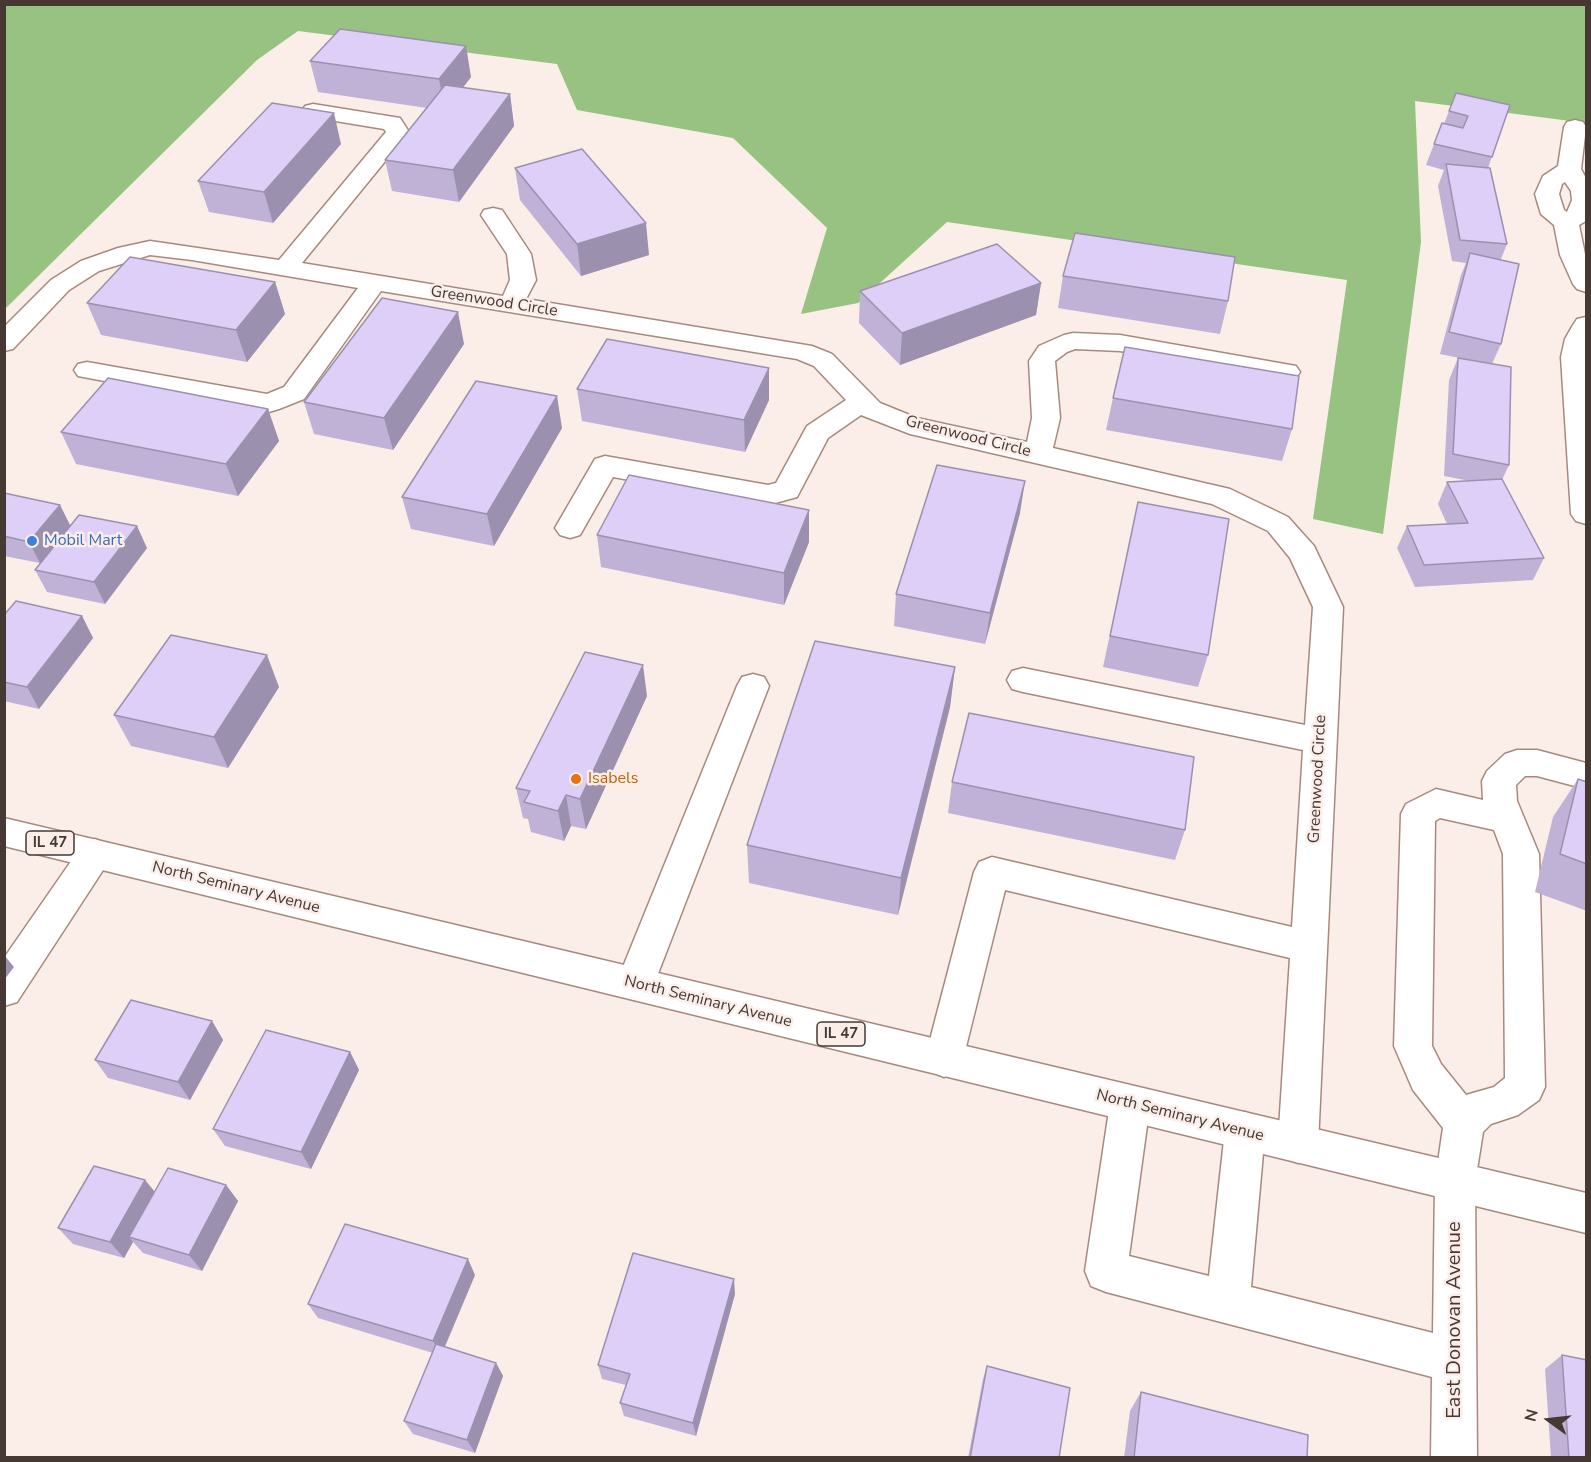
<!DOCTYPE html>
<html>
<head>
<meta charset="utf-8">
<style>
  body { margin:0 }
  #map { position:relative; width:1591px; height:1462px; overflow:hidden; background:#fbede8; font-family:"Nunito Sans",sans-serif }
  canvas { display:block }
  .frame { position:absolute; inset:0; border:6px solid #463933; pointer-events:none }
  .north { position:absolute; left:1519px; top:1390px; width:60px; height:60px; -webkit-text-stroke:4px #fbede8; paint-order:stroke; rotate:285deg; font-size:16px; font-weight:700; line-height:24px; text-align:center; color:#463933 }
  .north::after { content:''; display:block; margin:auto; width:21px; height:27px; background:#463933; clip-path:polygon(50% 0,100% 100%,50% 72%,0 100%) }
</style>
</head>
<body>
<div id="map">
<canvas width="1591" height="1462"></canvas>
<div class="frame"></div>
<div class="north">N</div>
</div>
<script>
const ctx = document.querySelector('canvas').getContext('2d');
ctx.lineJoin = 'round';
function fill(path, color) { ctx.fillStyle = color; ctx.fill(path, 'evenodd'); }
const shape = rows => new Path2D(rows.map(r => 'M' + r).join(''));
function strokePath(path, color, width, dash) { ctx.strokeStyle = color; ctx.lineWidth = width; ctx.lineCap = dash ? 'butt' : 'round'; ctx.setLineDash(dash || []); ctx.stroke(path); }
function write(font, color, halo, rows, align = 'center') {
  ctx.font = font + ' "Nunito Sans",sans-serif'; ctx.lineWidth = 5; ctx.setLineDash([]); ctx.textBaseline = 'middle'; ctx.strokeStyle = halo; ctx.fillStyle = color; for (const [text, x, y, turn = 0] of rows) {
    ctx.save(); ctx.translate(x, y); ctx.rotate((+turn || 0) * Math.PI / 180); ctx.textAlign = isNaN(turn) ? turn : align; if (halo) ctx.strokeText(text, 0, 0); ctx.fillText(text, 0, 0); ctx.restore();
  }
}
fill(shape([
  [5,5,1586,5,1586,123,1415,101,1421,242,1383,534,1313,519,1347,280,947,222,858,303,801,314,827,228,733,138,577,110,557,64,298,31,257,60,5,309]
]), '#97c282');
const minor = shape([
  [313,104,400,118,409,132,302,263,503,296,510,280,507,254,481,215,484,210,493,208,502,210,531,254,536,280,526,299,812,346,832,354,880,403,917,418,1027,442,1032,418,1029,361,1039,346,1064,335,1073,333,1120,335,1296,366,1300,372,1296,378,1287,380,1120,351,1075,349,1067,352,1055,361,1060,418,1053,448,1230,489,1288,517,1314,546,1343,607,1318,1144,1312,1157,1298,1163,1284,1157,1278,1144,1290,958,1005,890,963,1059,958,1071,944,1077,930,1071,925,1059,974,872,979,862,992,857,1292,927,1303,750,1023,692,1012,689,1007,680,1012,671,1023,668,1305,725,1313,607,1290,558,1268,531,1212,504,910,434,861,415,828,438,797,497,768,505,613,477,580,535,570,538,560,535,555,528,595,459,605,456,768,485,776,483,807,426,846,400,814,366,797,359,381,291,304,399,279,409,269,412,78,376,74,370,78,364,87,362,267,394,284,387,358,288,192,260,150,255,99,271,69,290,13,349,4,351,4,327,51,280,81,261,118,248,150,241,279,260,386,132,384,129,305,116,302,111,305,106,313,104],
  [1575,120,1583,122,1586,127,1581,169,1586,178,1586,221,1579,225,1586,259,1586,292,1577,289,1573,284,1560,255,1554,225,1541,214,1535,194,1543,176,1558,166,1564,127,1567,122,1575,120],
  [1565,182,1571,191,1572,200,1567,212,1564,210,1559,194,1562,184,1565,182],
  [1586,317,1586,524,1576,521,1571,514,1561,357,1565,339,1573,325,1577,319,1586,317],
  [753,674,764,677,769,686,654,984,648,996,635,1000,622,996,616,984,737,686,742,677,753,674],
  [1517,750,1537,750,1586,763,1586,789,1537,776,1525,776,1516,785,1517,801,1539,854,1545,1087,1539,1100,1518,1115,1491,1124,1483,1132,1475,1182,1477,1458,1431,1458,1432,1377,1106,1292,1091,1286,1085,1271,1110,1104,1116,1091,1130,1086,1144,1091,1150,1104,1129,1256,1209,1276,1225,1131,1231,1118,1245,1112,1259,1118,1265,1131,1251,1287,1433,1333,1435,1182,1443,1128,1413,1090,1394,1046,1401,814,1406,804,1436,789,1483,800,1482,781,1487,771,1505,754,1517,750],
  [1440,818,1494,830,1503,854,1505,1078,1494,1087,1466,1095,1441,1064,1432,1046,1435,821,1440,818],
  [95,839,107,844,113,854,107,864,17,1002,4,1006,4,958,83,844,95,839]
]);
const major = shape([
  [4,818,1586,1193,1586,1233,4,846,4,818]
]);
strokePath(minor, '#a88a7d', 3);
strokePath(major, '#a88a7d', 3);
fill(minor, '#fff');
fill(major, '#fff');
fill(shape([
  [310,61,471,77,463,88,510,94,514,126,459,202,392,191,385,160,427,108,318,92],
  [1510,105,1488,168,1507,244,1501,259,1501,344,1492,364,1509,465,1502,480,1544,558,1533,580,1415,587,1397,548,1407,526,1447,524,1438,504,1447,482,1470,481,1444,476,1449,380,1458,358,1459,358,1440,354,1461,275,1466,263,1452,261,1438,186,1444,170,1426,165,1434,144,1444,124,1449,111],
  [341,144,273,223,209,212,198,181],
  [515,168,649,255,581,276,520,200],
  [1063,276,1228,301,1220,334,1058,308],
  [275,282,285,314,247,362,101,335,87,303],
  [1041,283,1036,315,900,365,859,323,860,291],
  [464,344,393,450,314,434,304,402],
  [577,389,769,400,745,452,582,421],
  [1113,398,1292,429,1282,461,1106,430],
  [268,409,279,441,238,496,76,464,61,432],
  [562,428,494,546,411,529,402,497],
  [4,493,60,505,70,526,147,548,105,604,47,592,35,570,40,563,4,556],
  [1138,502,1208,655,1198,687,1103,667],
  [1020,513,985,644,894,626,896,594],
  [597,535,809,542,784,605,601,567],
  [4,615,82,616,93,638,39,709,4,701],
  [955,667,950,707,898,915,749,883,747,845],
  [279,687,228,768,131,746,114,715],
  [647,696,586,829,571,826,564,841,531,832,528,819,523,818,516,788],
  [1578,779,1587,782,1587,911,1535,892,1553,817],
  [952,782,1185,830,1175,860,948,813],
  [212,1021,223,1040,190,1100,108,1078,95,1060],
  [350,1052,359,1070,311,1169,225,1146,213,1129],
  [145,1180,155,1192,226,1185,238,1201,202,1271,143,1253,133,1242,124,1258,73,1244,58,1228],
  [475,1275,445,1347,496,1363,503,1376,475,1453,413,1434,404,1421,433,1353,318,1318,308,1304],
  [735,1294,696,1436,624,1416,620,1403,626,1385,602,1379,598,1365],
  [1562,1355,1587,1458,1551,1458,1545,1369],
  [987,1366,1059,1458,968,1458,983,1379],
  [1141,1392,1307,1458,1124,1458,1130,1411]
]), '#bfb2d6');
fill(shape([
  [466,46,471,77,445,110,439,79],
  [510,94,514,126,459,202,453,170],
  [334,113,341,144,273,223,264,192],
  [646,223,649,255,581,276,577,244],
  [275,282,285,314,247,362,236,330],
  [1041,283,1036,315,900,365,902,333],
  [458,312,464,344,393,450,384,418],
  [769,368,769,400,745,452,744,420],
  [557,396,562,428,494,546,487,514],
  [268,409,279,441,238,496,226,464],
  [1025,481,1020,513,985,644,990,613],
  [60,505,71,527,40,563,29,542],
  [809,510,809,542,784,605,784,573],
  [137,526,147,548,105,604,94,582],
  [82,616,93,638,39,709,27,687],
  [267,655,279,687,228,768,214,737],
  [643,665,647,696,586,829,580,799],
  [955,667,950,707,898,915,901,878],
  [566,795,571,826,564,841,558,811],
  [4,955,14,967,4,980],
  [212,1021,223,1040,190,1100,178,1082],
  [350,1052,359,1070,311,1169,301,1152],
  [145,1180,158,1196,129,1237,133,1242,124,1258,110,1242],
  [226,1185,238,1201,202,1271,189,1255],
  [468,1259,475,1275,441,1355,433,1341],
  [734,1279,735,1294,696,1436,693,1423],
  [496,1363,503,1376,475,1453,467,1440]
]), '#9b91ae');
const building = shape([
  [340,29,466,46,439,79,310,61,340,29],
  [445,85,510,94,453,170,385,160,445,85],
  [1456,93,1510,105,1492,157,1434,144,1442,123,1463,128,1468,116,1449,111,1456,93],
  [272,103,334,113,264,192,198,181,272,103],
  [582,149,646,223,577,244,515,168,582,149],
  [1446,164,1490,168,1507,244,1460,240,1446,164],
  [1075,233,1235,257,1228,301,1063,276,1075,233],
  [997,244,1041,283,902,333,860,291,997,244],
  [1470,253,1519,264,1501,344,1449,332,1470,253],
  [130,257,275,282,236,330,87,303,130,257],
  [382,298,458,312,384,418,304,402,382,298],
  [607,339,769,368,744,420,577,389,607,339],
  [1125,347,1299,376,1292,429,1113,398,1125,347],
  [1458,358,1511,367,1509,465,1453,454,1458,358],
  [108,378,268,409,226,464,61,432,108,378],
  [476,381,557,396,487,514,402,497,476,381],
  [937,465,1025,481,990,613,896,594,937,465],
  [629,475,809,510,784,573,597,535,629,475],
  [1502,479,1544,558,1424,565,1407,526,1468,523,1447,482,1502,479],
  [4,493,60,505,29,542,4,536,4,493],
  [1138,502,1229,519,1208,655,1110,636,1138,502],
  [79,515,137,526,94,582,35,570,79,515],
  [16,601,82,616,27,687,4,682,4,615,16,601],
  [171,635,267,655,214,737,114,715,171,635],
  [815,641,955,667,901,878,747,845,815,641],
  [585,652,643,665,580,799,566,795,558,811,524,802,530,791,516,788,585,652],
  [969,713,1194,757,1185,830,952,782,969,713],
  [1578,779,1587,782,1587,864,1560,854,1578,779],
  [131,1000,212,1021,178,1082,95,1060,131,1000],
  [266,1030,350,1052,301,1152,213,1129,266,1030],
  [94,1166,145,1180,110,1242,58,1228,94,1166],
  [168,1168,226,1185,189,1255,129,1237,168,1168],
  [345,1224,468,1259,433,1341,308,1304,345,1224],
  [633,1253,734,1279,693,1423,620,1403,630,1374,598,1365,633,1253],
  [436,1344,496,1363,467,1440,404,1421,436,1344],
  [1562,1355,1587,1360,1587,1458,1569,1458,1562,1355],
  [987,1366,1070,1388,1059,1458,970,1458,987,1366],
  [1141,1392,1308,1435,1307,1458,1134,1458,1141,1392]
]);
fill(building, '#decff9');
strokePath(building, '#9b91ae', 1.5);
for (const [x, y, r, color] of [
  [32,541,6,"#3f7fe0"],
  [576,779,6,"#e8710a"]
]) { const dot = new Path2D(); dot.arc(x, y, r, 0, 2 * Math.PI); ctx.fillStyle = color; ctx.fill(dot); strokePath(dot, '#fbede8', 2); }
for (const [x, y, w] of [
  [50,843,48],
  [841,1034,48]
]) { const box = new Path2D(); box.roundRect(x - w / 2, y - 12, w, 24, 4.5); ctx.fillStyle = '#fbede8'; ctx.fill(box); strokePath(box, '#463933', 1.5); }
write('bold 15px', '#463933', null, [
  ["IL 47",50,843],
  ["IL 47",841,1034]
]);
write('16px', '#463933', '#fbede8', [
  ["Greenwood Circle",494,302,9],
  ["Greenwood Circle",968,437,14],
  ["Greenwood Circle",1318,779,-87],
  ["North Seminary Avenue",236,888,14],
  ["North Seminary Avenue",708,1002,14],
  ["North Seminary Avenue",1180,1116,14]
]);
write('16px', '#366cbe', '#fbede8', [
  ["Mobil Mart",44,541]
], 'left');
write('16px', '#c56008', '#fbede8', [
  ["Isabels",588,779]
], 'left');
write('20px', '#463933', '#fbede8', [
  ["East Donovan Avenue",1455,1320,-90]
]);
</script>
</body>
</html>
